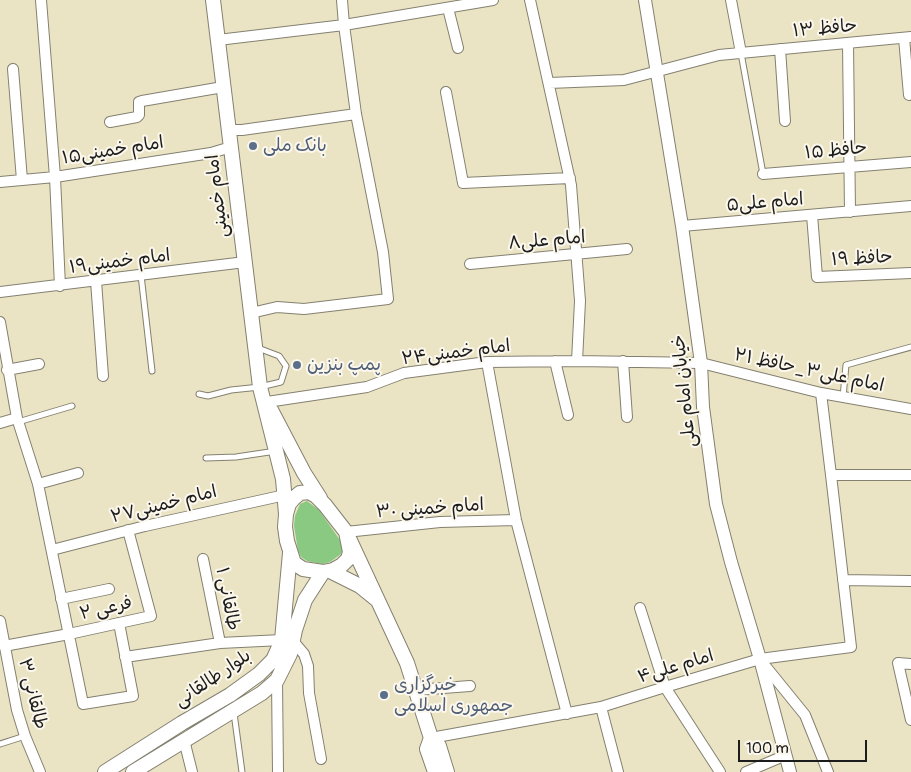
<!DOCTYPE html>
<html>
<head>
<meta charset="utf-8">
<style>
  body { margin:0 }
  #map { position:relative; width:911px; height:772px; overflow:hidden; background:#ebe4c4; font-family:Pangolin,sans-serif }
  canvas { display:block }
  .scale { position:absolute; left:738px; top:740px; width:129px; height:22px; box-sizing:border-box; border:2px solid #1c1c1c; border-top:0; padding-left:6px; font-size:15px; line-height:18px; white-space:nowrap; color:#1c1c1c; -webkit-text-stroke:4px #fbf7ec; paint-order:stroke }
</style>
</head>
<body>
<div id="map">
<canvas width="911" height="772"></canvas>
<div class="scale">100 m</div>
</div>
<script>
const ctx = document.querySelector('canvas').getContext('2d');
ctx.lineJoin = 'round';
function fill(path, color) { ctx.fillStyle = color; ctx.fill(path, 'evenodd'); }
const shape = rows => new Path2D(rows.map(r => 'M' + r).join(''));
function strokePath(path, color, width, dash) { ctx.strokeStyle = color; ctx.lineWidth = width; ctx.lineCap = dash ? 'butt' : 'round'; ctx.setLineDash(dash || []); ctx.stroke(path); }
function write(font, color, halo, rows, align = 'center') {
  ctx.font = font + ' Pangolin,"Playpen Sans Arabic",sans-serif'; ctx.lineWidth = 4; ctx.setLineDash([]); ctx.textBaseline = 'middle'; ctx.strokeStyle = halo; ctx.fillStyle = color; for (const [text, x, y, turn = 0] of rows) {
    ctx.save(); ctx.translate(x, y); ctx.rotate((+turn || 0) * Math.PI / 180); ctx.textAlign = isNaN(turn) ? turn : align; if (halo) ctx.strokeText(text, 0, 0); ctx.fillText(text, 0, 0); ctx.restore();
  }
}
fill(shape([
  [307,501,319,510,342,543,343,549,341,554,330,562,322,564,307,561,301,557,298,550,294,526,295,516,300,504]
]), '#89c981');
const service = shape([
  [741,53,763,174],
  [141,275,152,371],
  [199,394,208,396,231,390,260,387,281,382,286,366,279,356,258,348],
  [843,397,846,365,911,347],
  [18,422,72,406],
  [206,458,236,457,276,451],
  [234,713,242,772],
  [0,744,25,736]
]);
const minor = shape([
  [41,0,55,177,60,286],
  [530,0,571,185,580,301,577,361],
  [731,0,741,53],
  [448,8,458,48],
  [904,38,909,95],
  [218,40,344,25,342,0],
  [848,43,850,212],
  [780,49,785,121],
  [13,69,22,180],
  [549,83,624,80,719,55,911,37],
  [446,92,463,183,570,178],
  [110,122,137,117,139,115,139,102,142,101,223,87],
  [229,130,242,130,356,114],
  [763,174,911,162],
  [0,182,55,177,211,153,231,147],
  [812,215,817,277,911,273],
  [682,226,911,206],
  [470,264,627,249],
  [96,281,103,376],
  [0,292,245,262],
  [251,313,277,307,304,309,388,299,383,252,356,114,344,25,493,0],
  [0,322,17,418,38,484,83,704,133,696,119,623],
  [555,361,568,415],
  [623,361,627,417],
  [487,362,516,520,567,714],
  [7,370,39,364],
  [821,393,831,475,911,475],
  [267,402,367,387,404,373,487,362,577,361,701,363,821,393,911,409],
  [0,423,17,418],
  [38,484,78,473],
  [346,532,440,522,516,520],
  [52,550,145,526,285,495],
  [203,559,220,643,282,640],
  [843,580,911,581],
  [61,599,109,589],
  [640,608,665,687,720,772],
  [0,621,17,710,25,736,40,772],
  [293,641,304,654,308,666,309,693,321,759],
  [4,646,69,634,151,616,128,530],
  [125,657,220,643],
  [762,662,805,715,828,772],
  [911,664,898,663,911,720],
  [277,680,278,772],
  [416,690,470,686],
  [601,707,665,687,760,659,851,647,831,475],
  [431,738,601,707,618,772],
  [184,740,192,772],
  [746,772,786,755]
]);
const tertiary = shape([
  [645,0,682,226,701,363,703,407,716,504,731,562,760,659,790,772]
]);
const secondary = shape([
  [213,0,260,387,283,479,286,514],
  [271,410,304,473,320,498],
  [346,532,350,552,348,559,342,565,333,570,323,572,303,569,294,563,287,541,285,527,286,514,289,504,294,498,300,493,309,492,316,496,325,505,346,532,407,663,431,738],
  [330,571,360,586,376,599],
  [431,738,439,746,447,772],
  [431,738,427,749,435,772],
  [105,772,182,723,230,695,259,674,273,660,282,640,290,553],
  [133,772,262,693,277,680,290,654,295,630,305,600,323,572]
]);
strokePath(service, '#848070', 7);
strokePath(minor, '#848070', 12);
strokePath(tertiary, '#848070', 14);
strokePath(secondary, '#848070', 16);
strokePath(service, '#fff', 5);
strokePath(minor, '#fff', 10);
strokePath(tertiary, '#fff', 12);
strokePath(secondary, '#fff', 14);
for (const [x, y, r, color] of [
  [253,146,5,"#5c6f8a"],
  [297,365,5,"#5c6f8a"],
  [384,695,5,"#5c6f8a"]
]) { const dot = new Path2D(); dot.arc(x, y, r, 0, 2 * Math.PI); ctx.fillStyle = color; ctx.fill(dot); strokePath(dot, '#fbf7ec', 2); }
write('18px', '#1c1c1c', '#fbf7ec', [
  ["حافظ ۱۳",825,29,-5],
  ["امام خمینی۱۵",113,151,-9],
  ["حافظ ۱۵",836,151,-5],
  ["امام خمینی",218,196,-97],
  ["امام علی۵",765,203,-5],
  ["امام علی۸",547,241,-5],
  ["حافظ ۱۹",862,259,-3],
  ["امام خمینی۱۹",120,262,-7],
  ["امام خمینی۲۴",456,353,-7],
  ["امام علی۳_حافظ ۲۱",809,371,12],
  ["خیابان امام علی",685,391,-96],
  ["امام خمینی۲۷",164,505,-14],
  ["امام خمینی ۳۰",430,509,-4],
  ["طالقانی ۱",227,599,79],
  ["فرعی ۲",106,609,-13],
  ["امام علی۴",676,667,-17],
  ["بلوار طالقانی",213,679,-34],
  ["طالقانی ۳",32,694,76]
]);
write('18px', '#4e5e75', '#fbf7ec', [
  ["بانک ملی",263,146],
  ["پمپ بنزین",307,365],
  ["خبرگزاری",394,685],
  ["جمهوری اسلامی",394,706]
], 'left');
</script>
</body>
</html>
